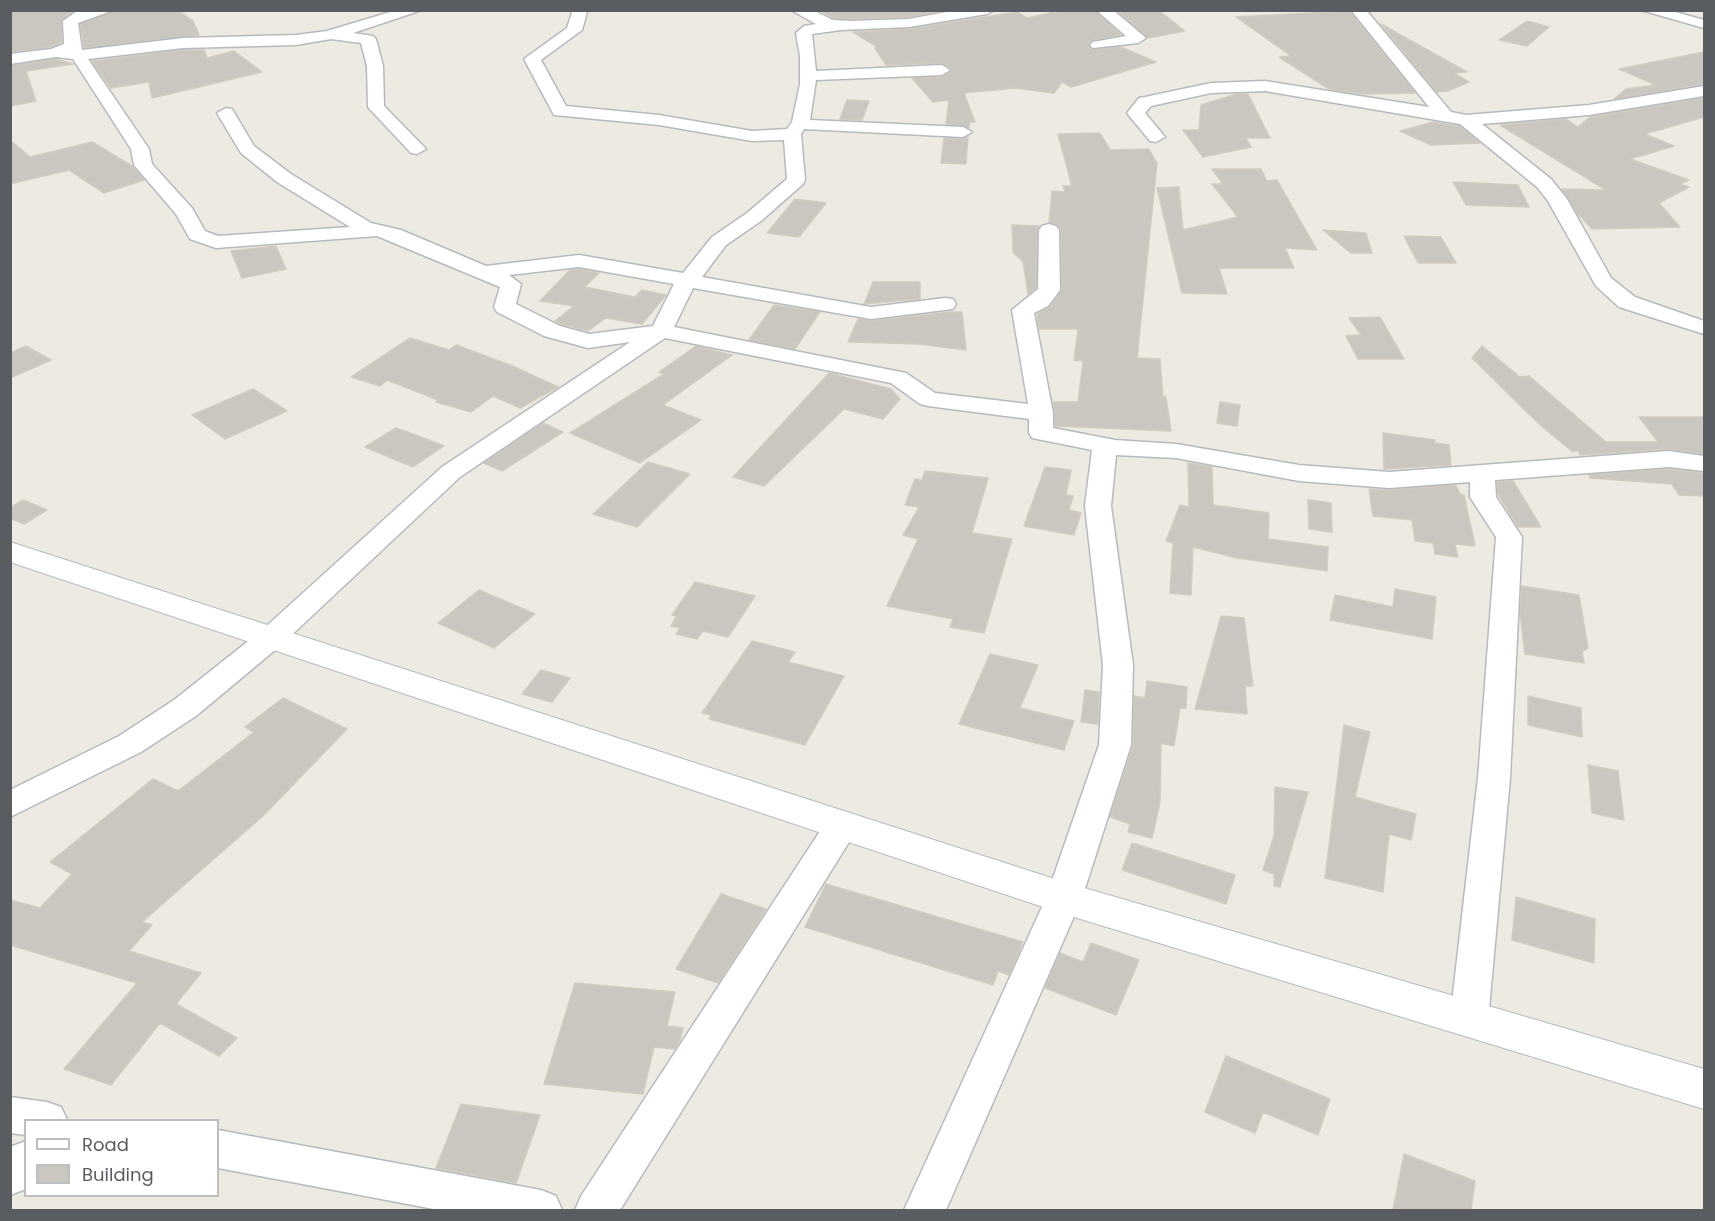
<!DOCTYPE html>
<html>
<head>
<meta charset="utf-8">
<style>
  body { margin:0 }
  #map { position:relative; width:1715px; height:1221px; overflow:hidden; background:#edebe1; font-family:Poppins,sans-serif }
  canvas { display:block }
  .frame { position:absolute; inset:0; border:12px solid #595d62; pointer-events:none }
  .legend { position:absolute; left:24px; top:1119px; width:195px; height:78px; box-sizing:border-box; background:#fff; border:2px solid #bdbec0; margin:0; padding:8px 10px; list-style:none; font-size:18px; color:#595d62 }
  .legend li { display:flex; align-items:center; gap:12px; height:30px }
  .legend b { width:30px; border:2px solid #bdbec0 }
</style>
</head>
<body>
<div id="map">
<canvas width="1715" height="1221"></canvas>
<div class="frame"></div>
<ul class="legend">
<li><b style="height:8px;background:#fff"></b>Road</li>
<li><b style="height:16px;background:#cac7c0"></b>Building</li>
</ul>
</div>
<script>
const ctx = document.querySelector('canvas').getContext('2d');
ctx.lineJoin = 'round';
function fill(path, color) { ctx.fillStyle = color; ctx.fill(path, 'evenodd'); }
const shape = rows => new Path2D(rows.map(r => 'M' + r).join(''));
function strokePath(path, color, width, dash) { ctx.strokeStyle = color; ctx.lineWidth = width; ctx.lineCap = dash ? 'butt' : 'round'; ctx.setLineDash(dash || []); ctx.stroke(path); }
const building = shape([
  [10,10,74,10,61,21,62,42,50,47,10,52,10,10],
  [116,10,178,10,193,21,199,35,84,48,80,24,116,10],
  [819,10,930,10,934,12,909,17,851,19,834,18,819,10],
  [1064,10,1094,10,1121,35,1093,40,1088,45,1091,50,1121,47,1156,62,1071,87,1062,82,1054,93,1015,88,964,93,975,122,970,122,969,128,946,124,949,100,933,102,912,78,942,77,951,72,951,68,942,63,886,65,875,48,879,48,853,32,909,29,1017,12,1027,18,1064,10],
  [1117,10,1158,10,1185,31,1148,38,1117,10],
  [1349,11,1415,93,1363,94,1329,89,1279,57,1291,56,1236,17,1349,11],
  [1527,21,1549,27,1527,46,1499,40,1527,21],
  [1381,24,1467,72,1454,73,1469,82,1448,91,1437,92,1381,24],
  [183,50,204,50,207,58,234,51,262,72,152,98,149,82,111,88,92,61,183,50],
  [1704,52,1704,84,1614,99,1626,89,1656,85,1619,69,1704,52],
  [56,59,73,64,26,71,36,101,10,106,10,66,56,59],
  [1237,94,1248,94,1270,138,1246,138,1251,147,1203,157,1183,130,1199,130,1201,105,1237,94],
  [1704,98,1704,117,1645,134,1674,146,1630,159,1689,180,1680,184,1689,187,1659,203,1680,227,1592,229,1578,214,1562,189,1606,190,1500,125,1566,119,1578,127,1590,117,1704,98],
  [847,100,869,101,862,120,840,119,847,100],
  [1433,122,1459,126,1480,143,1431,145,1400,131,1433,122],
  [1100,133,1110,150,1149,149,1157,163,1137,358,1160,359,1163,397,1166,397,1171,431,1055,426,1053,402,1078,402,1083,361,1074,360,1078,329,1039,329,1037,314,1050,307,1062,290,1061,230,1057,224,1049,222,1052,191,1065,192,1063,186,1072,186,1058,134,1100,133],
  [968,137,966,164,941,163,944,138,963,139,968,137],
  [10,140,30,157,92,142,132,166,144,180,104,193,69,170,10,184,10,140],
  [1212,169,1261,169,1267,181,1277,180,1317,250,1285,248,1294,268,1219,268,1227,294,1182,293,1157,188,1179,187,1183,230,1238,217,1212,184,1223,184,1212,169],
  [1453,182,1518,185,1529,207,1466,205,1453,182],
  [795,199,826,203,799,237,767,233,795,199],
  [1012,225,1039,226,1037,230,1036,288,1028,294,1023,262,1013,252,1012,225],
  [1323,230,1366,233,1372,253,1351,253,1323,230],
  [1404,236,1441,237,1456,263,1418,263,1404,236],
  [276,246,286,269,242,278,231,251,276,246],
  [578,269,599,273,585,287,635,297,642,290,666,295,642,324,606,318,588,331,561,324,555,321,574,306,540,301,570,270,578,269],
  [873,282,920,282,920,299,864,304,873,282],
  [774,305,820,312,795,349,749,340,774,305],
  [950,312,962,312,966,350,919,344,848,342,858,319,871,321,950,312],
  [1380,317,1404,359,1358,359,1346,336,1361,335,1349,318,1380,317],
  [410,338,449,350,456,345,510,365,558,387,520,408,493,396,471,412,436,402,438,400,387,380,380,386,351,377,410,338],
  [26,346,51,360,10,378,10,353,26,346],
  [696,346,732,355,663,405,701,420,640,463,570,433,664,374,659,372,696,346],
  [1482,346,1520,377,1529,376,1606,442,1658,442,1639,417,1704,417,1704,454,1669,449,1580,455,1578,450,1573,452,1539,424,1472,358,1482,346],
  [829,373,891,389,900,399,883,419,844,409,764,486,733,477,829,373],
  [253,389,287,411,225,439,192,415,253,389],
  [1220,402,1240,405,1237,426,1217,423,1220,402],
  [543,423,563,432,502,471,484,463,543,423],
  [396,428,405,431,444,446,413,467,365,447,396,428],
  [1383,433,1435,440,1435,443,1449,445,1451,465,1384,469,1383,433],
  [648,462,690,474,637,527,593,514,648,462],
  [1188,463,1212,467,1213,505,1269,513,1268,539,1328,547,1327,571,1237,558,1193,547,1191,595,1170,593,1173,543,1166,541,1180,505,1189,507,1188,463],
  [1045,467,1071,470,1066,495,1073,496,1069,510,1081,513,1074,535,1024,526,1045,467],
  [1669,469,1704,473,1704,496,1679,495,1672,484,1590,478,1589,475,1669,469],
  [925,471,988,478,972,533,1012,539,984,633,950,627,953,619,887,606,918,539,903,535,919,507,905,505,915,479,922,480,925,471],
  [1513,481,1541,527,1518,527,1507,509,1498,494,1497,482,1513,481],
  [1455,485,1461,495,1464,495,1475,546,1455,544,1458,557,1435,554,1433,543,1415,541,1412,520,1373,516,1369,489,1389,490,1455,485],
  [23,500,47,510,24,524,10,518,10,508,23,500],
  [1308,500,1331,503,1332,532,1309,529,1308,500],
  [695,582,755,596,728,637,703,631,697,639,676,634,680,628,671,626,677,616,672,615,695,582],
  [1522,586,1579,595,1588,648,1582,652,1584,663,1525,654,1520,613,1522,586],
  [1395,589,1436,597,1432,639,1330,620,1335,595,1393,607,1395,589],
  [479,590,535,614,494,648,438,623,479,590],
  [1221,616,1244,618,1253,686,1245,686,1247,714,1195,709,1221,616],
  [752,641,795,652,788,662,844,676,805,745,709,719,711,715,702,713,752,641],
  [990,654,1038,665,1020,708,1074,721,1064,750,959,724,990,654],
  [541,670,570,678,552,702,522,694,541,670],
  [1147,681,1187,687,1186,708,1180,708,1174,746,1161,743,1160,802,1152,838,1128,832,1130,824,1110,817,1133,746,1134,696,1145,698,1147,681],
  [1085,690,1099,692,1098,724,1081,722,1085,690],
  [1528,696,1581,708,1582,737,1528,725,1528,696],
  [283,698,347,729,263,816,142,922,152,925,129,951,201,973,176,1004,237,1038,219,1056,160,1023,111,1085,64,1069,137,983,10,945,10,900,40,908,72,874,50,862,153,779,178,791,254,732,245,727,283,698],
  [1344,725,1370,732,1355,797,1416,814,1411,840,1389,834,1383,892,1325,878,1344,725],
  [1588,765,1618,771,1624,820,1592,813,1588,765],
  [1275,787,1308,792,1280,887,1274,886,1274,874,1263,870,1274,836,1275,787],
  [1132,843,1235,875,1226,904,1122,870,1132,843],
  [826,884,1023,942,1009,975,998,971,993,985,805,927,826,884],
  [721,894,766,909,718,983,676,969,721,894],
  [1516,897,1595,919,1594,963,1512,940,1516,897],
  [1091,943,1139,960,1116,1015,1045,988,1060,953,1083,962,1091,943],
  [575,983,675,992,667,1026,683,1028,680,1040,675,1049,654,1047,643,1094,544,1084,575,983],
  [1226,1056,1330,1099,1318,1135,1263,1112,1255,1133,1205,1112,1226,1056],
  [461,1104,540,1115,516,1183,436,1168,461,1104],
  [1404,1154,1475,1181,1471,1210,1393,1210,1404,1154]
]);
fill(building, '#cac7c0');
strokePath(building, '#d2ccbf', 1.5);
const street = shape([
  [114,10,78,23,82,50,183,38,296,35,327,31,397,10,422,10,353,33,373,36,376,39,383,66,384,106,426,149,417,154,411,153,368,107,367,66,361,43,331,39,296,45,183,48,88,59,149,149,152,164,192,208,205,231,218,236,350,227,277,182,241,153,217,113,226,108,232,109,254,146,291,174,371,223,401,230,486,266,579,255,683,273,712,237,747,213,787,179,784,140,752,141,659,125,554,115,524,59,567,28,572,13,570,10,587,12,582,30,541,60,566,106,659,115,752,131,787,129,792,122,800,84,800,56,796,33,804,26,816,24,791,10,812,10,833,20,851,21,909,19,957,10,994,10,987,14,909,27,841,30,812,34,816,71,942,65,950,70,942,75,816,80,810,120,963,127,972,132,963,137,804,129,801,134,805,180,803,184,761,221,726,245,702,277,871,307,945,298,953,299,956,304,953,309,871,319,693,288,674,327,906,373,935,393,1028,404,1012,310,1038,289,1039,230,1042,226,1049,224,1056,226,1059,230,1060,290,1048,306,1034,313,1053,413,1053,428,1115,440,1176,444,1299,465,1389,472,1669,451,1704,456,1704,471,1669,467,1495,480,1496,497,1522,537,1510,778,1488,1020,1482,1031,1469,1036,1456,1031,1450,1020,1478,778,1496,537,1470,497,1470,482,1389,488,1299,481,1176,458,1116,455,1111,506,1133,665,1131,745,1082,898,946,1210,904,1210,1046,898,1099,745,1103,665,1085,506,1092,450,1032,438,1029,433,1029,419,928,406,920,404,891,383,665,338,460,477,281,645,196,716,141,752,10,817,10,790,119,736,174,700,261,631,442,467,630,342,588,348,544,336,497,312,494,307,500,287,377,236,216,248,190,239,176,214,134,165,131,149,73,59,56,57,10,64,10,54,51,49,64,44,63,21,77,11,114,10],
  [579,267,674,284,653,326,589,334,560,326,516,304,521,284,509,275,579,267],
  [1096,10,1113,10,1146,38,1138,43,1093,48,1090,45,1093,42,1126,36,1096,10],
  [1351,10,1366,10,1451,112,1466,115,1589,105,1704,86,1704,96,1589,115,1482,124,1551,179,1567,199,1611,278,1635,297,1704,321,1704,334,1619,307,1596,286,1548,201,1537,187,1460,124,1265,91,1211,93,1151,106,1145,113,1165,137,1156,142,1150,141,1127,113,1139,98,1145,97,1211,83,1265,81,1429,107,1351,10],
  [1641,10,1668,10,1704,20,1704,28,1641,10],
  [842,812,854,816,859,825,854,834,620,1210,575,1210,581,1196,830,816,842,812],
  [10,1097,47,1102,61,1107,67,1120,26,1120,26,1135,10,1133,10,1097],
  [218,1130,541,1190,556,1196,562,1210,439,1210,218,1168,218,1130],
  [26,1141,26,1189,10,1195,10,1147,26,1141]
]);
const secondary = shape([
  [10,542,1064,882,1704,1069,1704,1109,1064,914,10,562,10,542]
]);
strokePath(street, '#b6b9be', 3);
strokePath(secondary, '#b7bac0', 2);
fill(street, '#fff');
fill(secondary, '#fff');
</script>
</body>
</html>
